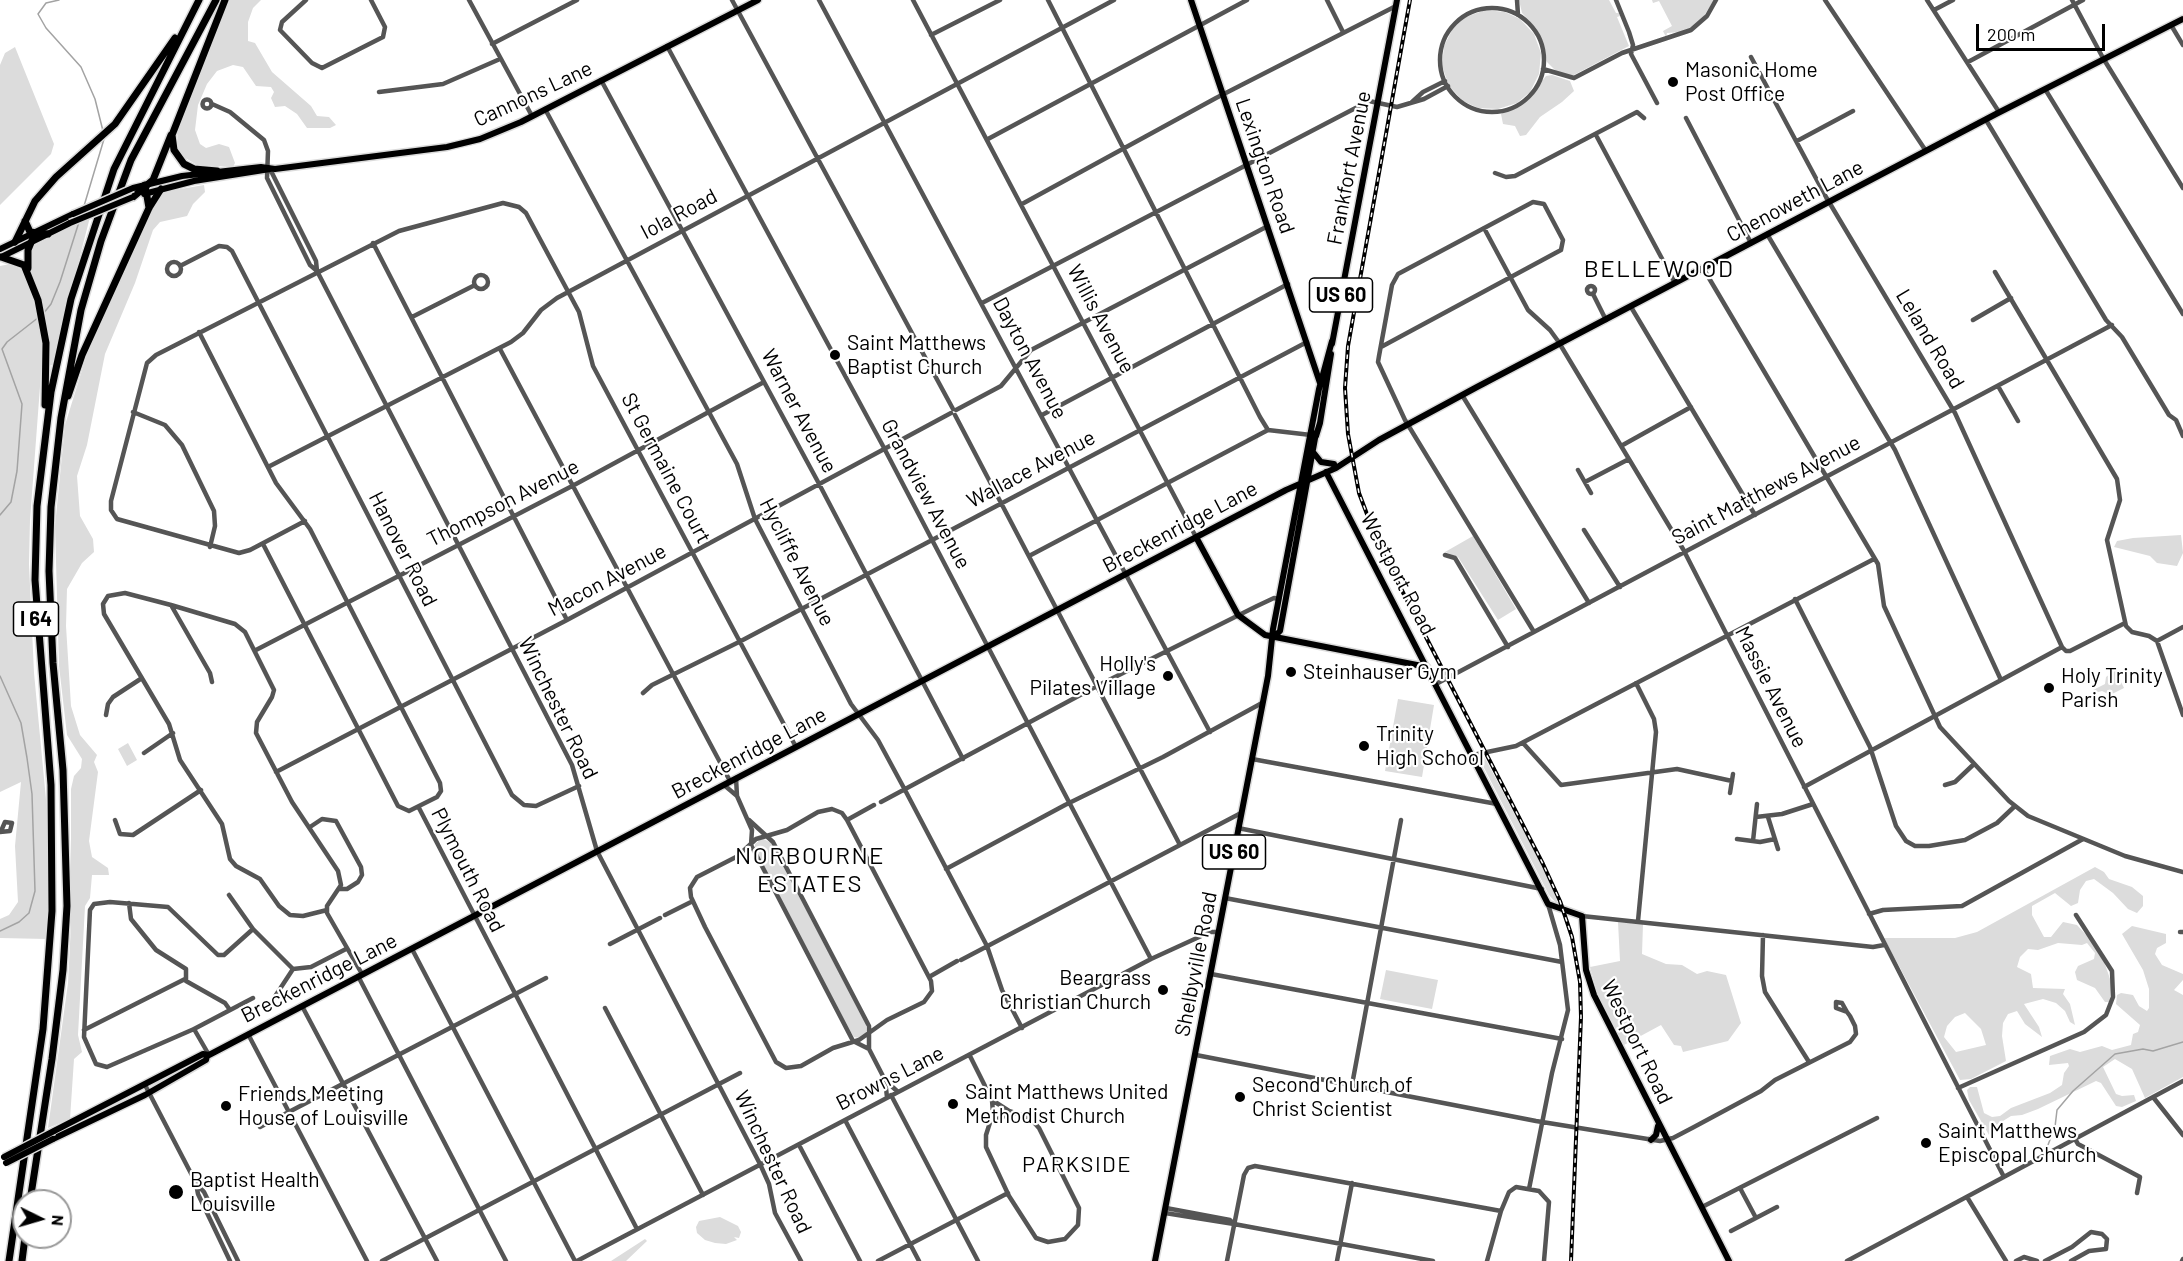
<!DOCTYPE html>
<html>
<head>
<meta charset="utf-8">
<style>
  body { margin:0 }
  #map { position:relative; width:2183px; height:1261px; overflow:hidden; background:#fff; font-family:Barlow,sans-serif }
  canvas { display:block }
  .north { position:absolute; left:12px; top:1189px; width:60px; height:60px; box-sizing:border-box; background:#fff; border:2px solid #999; border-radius:50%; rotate:95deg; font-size:16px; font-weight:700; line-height:24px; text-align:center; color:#000 }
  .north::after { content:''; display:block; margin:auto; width:21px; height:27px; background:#000; clip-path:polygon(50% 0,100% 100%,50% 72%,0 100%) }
  .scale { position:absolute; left:1976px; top:24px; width:129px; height:27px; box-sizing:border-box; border:3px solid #000; border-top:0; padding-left:8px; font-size:18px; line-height:21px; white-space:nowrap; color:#000; -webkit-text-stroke:4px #fff; paint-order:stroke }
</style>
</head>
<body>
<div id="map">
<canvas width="2183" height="1261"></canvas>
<div class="north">N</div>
<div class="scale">200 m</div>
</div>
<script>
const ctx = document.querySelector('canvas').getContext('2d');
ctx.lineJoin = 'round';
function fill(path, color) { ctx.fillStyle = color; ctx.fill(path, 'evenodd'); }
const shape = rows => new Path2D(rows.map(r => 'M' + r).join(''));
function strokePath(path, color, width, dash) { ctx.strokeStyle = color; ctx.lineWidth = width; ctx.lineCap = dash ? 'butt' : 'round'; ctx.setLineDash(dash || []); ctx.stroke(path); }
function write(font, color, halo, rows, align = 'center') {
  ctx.font = font + ' Barlow,sans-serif'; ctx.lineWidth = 4.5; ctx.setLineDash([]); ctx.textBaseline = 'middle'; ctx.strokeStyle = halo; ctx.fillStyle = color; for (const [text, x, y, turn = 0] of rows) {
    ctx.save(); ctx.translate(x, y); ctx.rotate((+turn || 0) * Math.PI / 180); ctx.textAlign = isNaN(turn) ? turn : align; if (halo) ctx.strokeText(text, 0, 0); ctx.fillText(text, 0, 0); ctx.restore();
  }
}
fill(shape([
  [228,0,261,0,253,8,248,22,248,41,255,43,272,72,311,106,317,116,329,117,336,125,330,128,307,128,297,114,285,106,275,107,271,98,274,92,271,87,256,86,243,67,233,65,217,71,207,84,198,105,195,130,200,144,206,148,219,144,229,147,235,163,233,167,197,165,182,156,178,147,177,128],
  [1519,0,1609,0,1616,13,1619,13,1620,16,1617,17,1629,46,1572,76,1557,72,1547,62,1542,40,1536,28,1522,13],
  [1652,0,1714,0,1702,19,1694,26,1682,32,1667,33,1666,37,1663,31,1672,26,1659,1,1653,3],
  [1485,10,1505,12,1520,19,1534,34,1541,53,1539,74,1530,92,1517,103,1498,109,1478,108,1463,101,1449,86,1442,66,1444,46,1453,28,1466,17],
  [15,47,54,144,51,154,0,205,0,65,5,53],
  [1546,76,1552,75,1570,81,1574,91,1562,102,1540,117,1526,135,1520,136,1515,126,1503,124,1501,114,1527,100],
  [204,185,205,192,193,204,187,216,160,222,153,230,135,283,105,354,87,445,77,476,80,516,93,539,94,552,82,563,67,589,66,626,71,706,80,735,97,755,94,762,98,772,89,841,92,857,108,868,109,875,92,875,90,898,85,906,78,1035,82,1052,74,1059,70,1119,48,1128,68,983,71,924,71,789,74,776,81,768,82,759,67,735,59,666,55,526,65,425,87,354,156,201,163,192],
  [90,217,52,365,50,365,49,336,29,262,30,253,33,246],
  [10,264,26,272,41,332,42,360,30,520,29,564,34,673,49,831,47,939,0,938,0,919,9,915,18,902,15,846,21,782,0,792,0,266],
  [2181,535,2183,553,2177,566,2157,563,2150,556,2114,547,2117,541,2133,538],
  [1473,536,1516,609,1498,620,1458,557,1445,552],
  [2115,670,2124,688,2110,695,2102,691,2095,693,2093,690,2105,684,2106,677],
  [1398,699,1434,705,1422,777,1385,771],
  [128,743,137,760,127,766,118,749],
  [1484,756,1550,881,1559,906,1549,895,1480,760],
  [762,838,771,843,866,1024,866,1034,859,1038,854,1037,848,1028,755,849,755,844],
  [2095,867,2104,872,2109,879,2132,887,2143,896,2143,906,2137,913,2128,909,2113,893,2094,879,2086,881,2080,890,2078,903,2071,906,2055,893,2032,906,2032,915,2044,937,2051,937,2063,922,2077,925,2089,938,2102,956,2107,970,2111,982,2110,1002,2105,1002,2095,988,2077,980,2075,972,2078,966,2094,959,2095,953,2087,943,2082,945,2058,943,2038,950,2028,949,2020,957,2017,967,2031,974,2033,988,2065,989,2063,994,2070,1004,2075,1025,2070,1022,2065,1011,2056,1003,2043,999,2024,1004,2039,1027,2042,1037,2025,1024,2017,1011,2008,1014,2003,1023,2002,1036,2006,1061,1971,1079,1960,1080,1884,938,1955,938,1977,932],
  [1965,1013,1981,1029,1986,1045,1956,1052,1944,1037,1947,1026,1955,1017],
  [1618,922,1643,924,1642,954,1666,964,1682,965,1697,974,1707,971,1726,975,1741,1023,1728,1041,1683,1052,1681,1046,1674,1045,1661,1025,1624,1045,1598,995,1590,967,1620,961],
  [2132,926,2166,934,2166,943,2157,948,2155,954,2162,965,2183,974,2183,980,2174,990,2183,995,2183,1077,2145,1098,2132,1069,2115,1059,2103,1067,2116,1094,2122,1096,2134,1095,2136,1101,2122,1107,2116,1106,2101,1083,2096,1081,2038,1109,2022,1115,2011,1116,1995,1126,1989,1135,1969,1100,1967,1090,1970,1087,1977,1087,1984,1113,1992,1117,2000,1116,2011,1108,2050,1093,2062,1085,2064,1073,2069,1066,2068,1063,2049,1065,2050,1056,2070,1049,2080,1052,2102,1046,2112,1050,2131,1045,2133,1034,2138,1032,2140,1025,2116,1004,2117,995,2121,993,2133,995,2139,1006,2147,1011,2149,1008,2149,989,2143,970,2122,934],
  [1386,970,1438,980,1432,1009,1380,999],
  [720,1217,738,1226,741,1232,739,1238,734,1237,737,1240,726,1244,715,1243,705,1240,697,1233,696,1227,699,1221],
  [645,1239,647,1241,626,1261,611,1261]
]), '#dcdcdc');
strokePath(shape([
  [59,0,46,3,38,14,46,28,81,67,95,99,103,131],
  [84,206,104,139],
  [43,314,51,304,60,282,79,222],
  [0,515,11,502,17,471,22,404,2,349,7,342,39,317],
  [0,676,21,723,27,758,32,794,35,891,29,913,19,922,0,931],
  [2046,1150,2055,1127,2057,1110,2073,1091,2115,1054,2143,1049,2153,1051,2183,1042]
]), '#a3a3a3', 1.5);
const major = shape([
  [1191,0,1320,383],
  [133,188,182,176,261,167,275,169,447,147,480,139,521,122,758,0],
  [144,194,194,181,270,169],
  [0,249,73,214],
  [1,257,70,223],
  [1332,344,1397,0],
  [1316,436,1320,423,1331,354],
  [1313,452,1321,462,1334,464],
  [1326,472,1548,904,1582,916,1586,970,1594,995,1729,1261],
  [1196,537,1238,615,1265,635,1427,667],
  [1274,637,1280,631,1316,433],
  [54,1131,203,1054,209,1055,1286,490,1336,468,1379,440,1477,387,1996,114,2183,19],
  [53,1139,145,1095,206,1060,207,1056],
  [1651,1140,1656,1135,1658,1126],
  [1155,1261,1268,676,1273,629,1319,389,1332,341]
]);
const highway = shape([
  [217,171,194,169,184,164,174,150,172,135,225,0],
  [145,185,149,208],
  [133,197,153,180,171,135],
  [25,221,30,232,48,234],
  [15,242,35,201,56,177,115,124,175,38],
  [1,257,24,265,38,300,46,343,45,405],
  [28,268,28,250,35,233],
  [68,396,82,355,149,208,161,189],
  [30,1201,52,1059,63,970,67,906,63,770,53,663,49,571,51,507,61,418,81,310,101,241,131,160,216,0],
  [9,1261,43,1029,52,911,51,785,35,580,37,506,51,392,71,299,114,169,199,0],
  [22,1261,25,1237]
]);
strokePath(major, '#dbdbdb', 9);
strokePath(highway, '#dbdbdb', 10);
strokePath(shape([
  [306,0,282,22,280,30,312,63,322,68,383,37,385,27,371,0],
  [469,0,532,116],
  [732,0,953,409],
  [819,0,1210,732],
  [913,0,1196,537],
  [1048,0,1260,417,1268,430,1311,435],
  [1327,0,1343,32],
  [1517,0,1518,15],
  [1616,0,1629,32,1633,45,1631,54,1657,103],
  [1825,0,1926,151],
  [1927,0,1999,112],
  [2072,0,2103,58,2183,188],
  '1440 60a52 52 0 1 1 104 0a52 52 0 1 1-104 0Z',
  [1934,10,1953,0],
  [2171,25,2183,45],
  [931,35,1000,0],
  [492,44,577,0],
  [667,46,883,446,1151,959],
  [1751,57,1826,197,1955,413,2062,647],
  [1968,62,2083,0],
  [1543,69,1574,78,1622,53,1691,30,1707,16,1716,0],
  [601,80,817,480,963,759],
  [2045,89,2183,314],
  [379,92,443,84,500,59],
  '202.5 104a4.5 4.5 0 1 1 9 0a4.5 4.5 0 1 1-9 0Z',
  [1412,102,1423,92,1445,81],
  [212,104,230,112,264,140,268,151,267,178,310,265,317,271],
  [545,109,737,464,755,519,851,704,878,740,905,790,987,946,1002,990,1022,1028],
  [1686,118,1751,243],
  [1986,120,2106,320,2122,337,2169,415,2176,420,2183,436],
  [1597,137,1675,283],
  [988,139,1247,0],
  [1797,141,1853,111],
  [270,169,316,261,317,271,572,765,597,851,760,1164,769,1184,775,1213,801,1261],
  [1495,173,1506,177,1515,176,1637,112,1644,118],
  [1022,204,1216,98,1396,6],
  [1484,228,1528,310,1550,330,1558,341,1683,549,2004,1177],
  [1767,234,1895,450,2001,680],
  [373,243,567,620],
  '167 269a7 7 0 1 1 14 0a7 7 0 1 1-14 0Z',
  [180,266,219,246,227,247,232,251,512,795,524,805,536,806,579,786],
  [1703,268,1878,564,1884,606,1940,727,2009,801,2028,816,2125,856,2183,872],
  [1995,272,2117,479,2120,500,2107,540,2126,626,2132,632,2149,636,2157,641,2183,715],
  '474 282a7 7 0 1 1 14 0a7 7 0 1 1-14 0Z',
  '1587 290a4 4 0 1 1 8 0a4 4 0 1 1-8 0Z',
  [1593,294,1606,320],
  [982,303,1369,101,1397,107,1424,99,1448,86],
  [1631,307,1755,515],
  [412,317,475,285],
  [1973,320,2011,298],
  [199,332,276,483,310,529,401,707,440,783,441,791,437,797,409,811,398,806,263,544],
  [1381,347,1561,250,1563,240,1544,204,1533,202,1398,274,1392,285,1379,356,1378,362,1405,420,1534,632],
  [500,349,730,781],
  [1998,386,2018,421],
  [1462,395,1589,603],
  [956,410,1001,386,1031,350,1268,226],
  [133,412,165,425,182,445,214,511,215,526,210,547],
  [955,415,1180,845],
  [1042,415,1288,284],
  [1621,446,1691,407],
  [268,467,511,342,523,333,541,310,557,298,1114,0],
  [1578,470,1591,493],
  [1585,482,1629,459],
  [305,521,250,550,239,553,117,519,111,510,111,501,147,363,156,355,399,231,503,203,519,207,526,213,579,312,593,366,796,747],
  [1584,530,1620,587],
  [1445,555,1455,558,1508,647],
  [1029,556,1268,430],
  [1795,599,1870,747,1896,826,1906,841,1915,846,1929,846,1965,840,1997,823,2015,806],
  [171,605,210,673,212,682],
  [2157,641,2183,627],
  [2062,647,2066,651,2070,651,2125,623],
  [256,650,576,484,764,382],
  [1636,683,1654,719,1656,732,1638,921],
  [1436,684,2112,325],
  [643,693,652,685,739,642,1307,342],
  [106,715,108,704,113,697,142,678],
  [1523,743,1561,785,1677,769,1732,781],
  [144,753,173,733],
  [1473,755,1516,746,1874,559],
  [1252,759,1497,804],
  [276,772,567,620,951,413],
  [736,778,737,796,752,830,751,845,853,1041,869,1049],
  [724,785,737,796],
  [1945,785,1955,782,1974,764],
  [1804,787,2062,647],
  [1730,793,1733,774],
  [881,802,1097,686,1257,606,1274,598,1279,599],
  [419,808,637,1229],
  [832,809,842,813,847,820,931,981,932,991,924,1002,887,1020,859,1040,833,1048,801,1066,786,1068,776,1062,705,927,691,897,690,888,697,877,738,856,756,839,787,830,818,812,832,809],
  [1756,817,1782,814,1813,804],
  [1768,817,1778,849],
  [115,820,120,834,133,835,201,790],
  [749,820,773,842,869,1026,869,1049,885,1080,887,1097],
  [847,820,874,805],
  [310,827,322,819,336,821,361,867,362,875,358,882,347,889,339,889],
  [1238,828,1542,889],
  [0,832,10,831,12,823,5,822,1,831],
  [1737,839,1760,842,1775,839],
  [1753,841,1757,804],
  [946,869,1065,805,1163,757,1262,703],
  [229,895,253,929,293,969],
  [1225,898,1562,962],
  [129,903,131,919,156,950,186,969,186,981,225,1003,230,1010],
  [327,910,303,916,290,915,279,906,260,879,236,866,230,859,222,824,180,760,169,724,104,614,103,604,108,596,125,593,171,605,235,624,245,632,274,690,272,697,257,722,256,733,292,802,338,871,341,885,327,906,327,913,362,974],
  [1869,914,1883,910,1962,906,2083,839],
  [665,915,693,901],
  [1582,916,1873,947,1884,945],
  [2180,932,2183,932],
  [1763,935,1762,976,1765,992,1809,1062],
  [610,944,660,918],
  [412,949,575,1261],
  [961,960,1241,813],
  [1211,974,1562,1039],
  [358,976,506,1261],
  [929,977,957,961],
  [253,998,194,1029,107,1067,96,1064,84,1037,90,910,94,904,110,902,168,907,218,955,224,955,253,929],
  [274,998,293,969,311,967,346,949],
  [302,1006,437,1261],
  [605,1008,703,1195],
  [194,1029,209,1055],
  [84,1030,185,979],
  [248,1034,367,1261],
  [1196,1055,1536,1121,1660,1141,1673,1138,1694,1127,1761,1091,1775,1080,1850,1042,1856,1034,1855,1026,1850,1016,1847,1012,1842,1003,1836,1002,1836,1008,1847,1012],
  [970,1056,992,1100,993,1113,986,1135,986,1147,1009,1196,1036,1238,1048,1242,1065,1239,1078,1225,1079,1208,1039,1128,1030,1118,1009,1111,992,1100],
  [885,1080,898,1092],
  [145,1085,196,1183,204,1192,238,1261],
  [1352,1085,1401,820],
  [1958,1088,2084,1032,2106,1015,2113,997,2112,971,2076,915],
  [891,1095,978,1261],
  [2153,1097,2183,1135],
  [845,1120,919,1261],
  [991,1121,1011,1114],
  [260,1127,546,978],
  [2075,1139,2078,1144,2140,1177,2137,1193],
  [799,1145,860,1261],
  [196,1183,198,1194,230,1261],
  [1740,1188,1756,1218],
  [1529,1189,1552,1073,1568,1010,1560,945,1548,904],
  [1967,1197,2006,1261],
  [1702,1207,1877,1118],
  [1165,1213,1234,1224,1230,1220,1166,1208],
  [1234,1224,1433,1261],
  [1731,1231,1777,1207],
  [382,1261,740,1073],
  [577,1261,1151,959,1210,932,1219,932],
  [878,1261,1008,1193],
  [1227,1261,1244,1175,1248,1168,1255,1166,1501,1211],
  [1337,1261,1352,1183],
  [1487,1261,1501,1211,1509,1192,1516,1187,1539,1191,1549,1202,1544,1261],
  [1847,1261,2183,1081],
  [2016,1261,2024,1257,2037,1261],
  [2045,1261,2072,1247,2091,1232,2102,1234,2107,1239,2106,1249,2089,1251,2071,1261],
  [2182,1261,2183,1259]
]), '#555', 4.5);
strokePath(major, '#000', 6);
strokePath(highway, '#000', 7);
const rail = shape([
  [1410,0,1348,346,1345,388,1348,434,1359,493,1379,546,1543,864,1560,901,1572,937,1580,982,1581,1017,1571,1261]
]);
strokePath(rail, '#000', 4);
strokePath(rail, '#fff', 1.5, [4.5]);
const majorBridge = shape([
  [73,214,133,188],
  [70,223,133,197],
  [4,1157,54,1131],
  [6,1163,53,1139]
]);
strokePath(majorBridge, '#dbdbdb', 9, []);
strokePath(majorBridge, '#000', 6);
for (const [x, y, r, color] of [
  [1673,82,6,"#000"],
  [835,355,6,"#000"],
  [1291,672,6,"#000"],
  [1168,676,6,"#000"],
  [2049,688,6,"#000"],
  [1364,746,6,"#000"],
  [1163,990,6,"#000"],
  [1240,1097,6,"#000"],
  [953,1104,6,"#000"],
  [226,1106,6,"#000"],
  [1926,1143,6,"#000"],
  [176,1192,8,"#000"]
]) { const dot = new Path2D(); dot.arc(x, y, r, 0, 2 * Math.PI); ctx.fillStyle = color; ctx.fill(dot); strokePath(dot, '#fff', 2); }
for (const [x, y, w] of [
  [1341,295,63],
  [36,619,45],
  [1234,852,63]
]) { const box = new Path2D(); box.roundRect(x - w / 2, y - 17, w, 34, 4.5); ctx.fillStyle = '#fff'; ctx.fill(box); strokePath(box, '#000', 1.5); }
write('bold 20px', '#000', null, [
  ["US 60",1341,295],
  ["I 64",36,619],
  ["US 60",1234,852]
]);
write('21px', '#000', '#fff', [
  ["Masonic Home",1685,70],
  ["Post Office",1685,94],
  ["Saint Matthews",847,343],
  ["Baptist Church",847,367],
  ["Holly's",1156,664,"right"],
  ["Pilates Village",1156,688,"right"],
  ["Steinhauser Gym",1303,672],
  ["Holy Trinity",2061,676],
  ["Parish",2061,700],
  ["Trinity",1376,734],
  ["High School",1376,758],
  ["Beargrass",1151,978,"right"],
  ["Christian Church",1151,1002,"right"],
  ["Second Church of",1252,1085],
  ["Christ Scientist",1252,1109],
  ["Saint Matthews United",965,1092],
  ["Methodist Church",965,1116],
  ["Friends Meeting",238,1094],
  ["House of Louisville",238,1118],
  ["Saint Matthews",1938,1131],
  ["Episcopal Church",1938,1155],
  ["Baptist Health",190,1180],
  ["Louisville",190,1204]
], 'left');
write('21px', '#000', '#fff', [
  ["Cannons Lane",533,94,-25],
  ["Lexington Road",1265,166,71],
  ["Frankfort Avenue",1349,168,-79],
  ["Chenoweth Lane",1795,201,-28],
  ["Iola Road",679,214,-28],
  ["Willis Avenue",1101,319,62],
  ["Leland Road",1930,339,59],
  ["Dayton Avenue",1030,358,62],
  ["Warner Avenue",799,411,62],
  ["St Germaine Court",666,468,62],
  ["Wallace Avenue",1031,469,-28],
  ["Saint Matthews Avenue",1766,490,-28],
  ["Grandview Avenue",926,494,62],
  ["Thompson Avenue",503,503,-27],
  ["Breckenridge Lane",1180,527,-28],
  ["Hanover Road",403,549,63],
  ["Hycliffe Avenue",797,562,63],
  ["Westport Road",1398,574,62],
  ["Macon Avenue",607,580,-28],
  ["Massie Avenue",1771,687,63],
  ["Winchester Road",558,708,64],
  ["Breckenridge Lane",749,753,-28],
  ["Plymouth Road",468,870,63],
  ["Shelbyville Road",1196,964,-79],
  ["Breckenridge Lane",319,978,-27],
  ["Westport Road",1637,1042,64],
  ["Browns Lane",890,1078,-27],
  ["Winchester Road",773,1162,65]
]);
ctx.letterSpacing = '1.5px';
write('22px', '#000', '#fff', [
  ["PARKSIDE",1077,1165]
]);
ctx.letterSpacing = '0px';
ctx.letterSpacing = '1.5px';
write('24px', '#000', '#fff', [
  ["BELLEWOOD",1659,269],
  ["NORBOURNE",810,856],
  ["ESTATES",810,884]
]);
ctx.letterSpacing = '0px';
</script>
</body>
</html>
